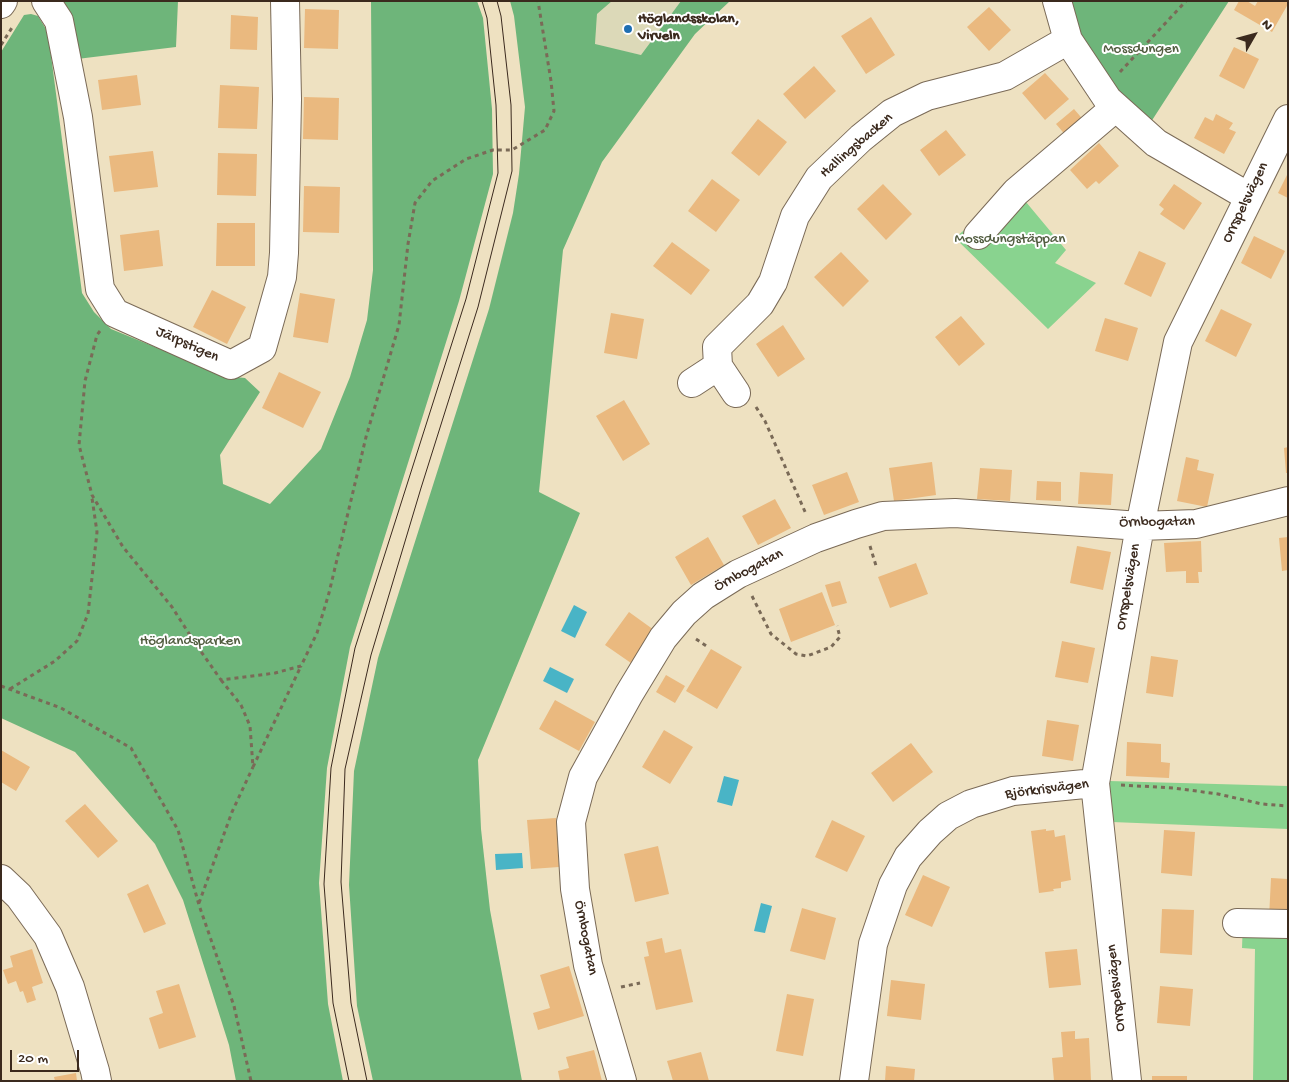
<!DOCTYPE html>
<html>
<head>
<meta charset="utf-8">
<style>
  body { margin:0 }
  #map { position:relative; width:1289px; height:1082px; overflow:hidden; background:#eee1c1; font-family:"Gochi Hand",sans-serif }
  canvas { display:block }
  .frame { position:absolute; inset:0; border:2px solid #3b2a1e; pointer-events:none }
  .north { position:absolute; left:1229px; top:10px; width:50px; height:50px; -webkit-text-stroke:4px #fff; paint-order:stroke; rotate:52deg; font-size:14px; font-weight:700; line-height:20px; text-align:center; color:#3b2a1e }
  .north::after { content:''; display:block; margin:auto; width:18px; height:22px; background:#3b2a1e; clip-path:polygon(50% 0,100% 100%,50% 72%,0 100%) }
  .scale { position:absolute; left:10px; top:1050px; width:69px; height:22px; box-sizing:border-box; border:2px solid #3b2a1e; border-top:0; padding-left:6px; font-size:15px; line-height:18px; white-space:nowrap; color:#3b2a1e; -webkit-text-stroke:4px #fff; paint-order:stroke }
</style>
</head>
<body>
<div id="map">
<canvas width="1289" height="1082"></canvas>
<div class="frame"></div>
<div class="north">N</div>
<div class="scale">20 m</div>
</div>
<script>
const ctx = document.querySelector('canvas').getContext('2d');
ctx.lineJoin = 'round';
function fill(path, color) { ctx.fillStyle = color; ctx.fill(path, 'evenodd'); }
const shape = rows => new Path2D(rows.map(r => 'M' + r).join(''));
function strokePath(path, color, width, dash) { ctx.strokeStyle = color; ctx.lineWidth = width; ctx.lineCap = dash ? 'butt' : 'round'; ctx.setLineDash(dash || []); ctx.stroke(path); }
function write(font, color, halo, rows, align = 'center') {
  ctx.font = font + ' "Gochi Hand",sans-serif'; ctx.lineWidth = 4; ctx.setLineDash([]); ctx.textBaseline = 'middle'; ctx.strokeStyle = halo; ctx.fillStyle = color; for (const [text, x, y, turn = 0] of rows) {
    ctx.save(); ctx.translate(x, y); ctx.rotate((+turn || 0) * Math.PI / 180); ctx.textAlign = isNaN(turn) ? turn : align; if (halo) ctx.strokeText(text, 0, 0); ctx.fillText(text, 0, 0); ctx.restore();
  }
}
fill(shape([
  [612,1,681,1,641,55,595,45,597,14]
]), '#dcd9b8');
fill(shape([
  [1105,108,1122,125,1097,129,1021,196,1066,250,1055,263,1096,283,1048,329,955,238],
  [1109,781,1288,786,1288,829,1112,822],
  [1243,920,1288,922,1288,1081,1253,1081,1255,949,1242,948]
]), '#89d38f');
fill(shape([
  [63,1,178,1,176,47,77,59],
  [371,1,477,1,483,18,492,109,493,174,459,301,350,647,327,768,319,883,328,1004,343,1081,236,1081,229,1045,183,900,155,844,75,752,1,718,1,52,24,15,31,14,38,16,46,29,49,40,82,293,94,312,111,329,226,376,245,378,260,392,220,455,223,484,270,504,321,449,350,377,367,320,373,270],
  [510,1,612,1,597,14,595,44,641,55,681,1,730,1,695,34,602,162,563,250,539,492,580,513,478,760,481,829,490,910,522,1081,373,1081,357,1006,349,885,354,771,378,658,489,309,513,213,519,174,525,107,514,16],
  [1066,1,1229,1,1149,125,1098,75]
]), '#6eb57a');
fill(shape([
  [574,605,587,612,575,638,561,631],
  [550,667,574,679,567,693,543,681],
  [724,776,739,780,732,806,717,802],
  [522,853,523,868,496,870,495,854],
  [761,903,772,906,765,933,754,931]
]), '#49b4c6');
fill(shape([
  [1239,1,1247,1,1255,6,1258,1,1288,1,1288,4,1272,32,1234,10],
  [989,7,1011,30,989,51,967,27],
  [305,9,339,10,338,49,304,48],
  [231,15,258,17,257,50,230,49],
  [871,17,895,55,866,74,841,36],
  [1234,47,1259,59,1244,89,1219,76],
  [814,66,836,91,805,119,783,94],
  [1045,73,1069,99,1045,120,1022,93],
  [137,75,141,105,102,110,98,80],
  [220,85,259,87,257,129,218,128],
  [304,97,339,98,338,140,303,139],
  [1074,109,1086,123,1068,138,1056,124],
  [1216,114,1233,123,1229,129,1236,132,1224,154,1194,138,1205,117,1213,121],
  [758,119,787,142,759,176,731,153],
  [946,130,966,155,939,176,920,150],
  [1099,143,1119,166,1099,184,1096,181,1087,189,1070,170],
  [153,151,158,187,114,192,109,156],
  [218,153,257,154,256,196,217,195],
  [1288,173,1288,198,1278,193],
  [712,179,740,200,716,232,688,211],
  [883,184,912,214,886,240,857,209],
  [1174,184,1202,203,1184,230,1160,214,1164,209,1159,205],
  [304,186,340,187,339,233,303,232],
  [217,223,255,223,255,266,216,266],
  [159,230,163,266,124,271,120,235],
  [1254,236,1285,251,1271,279,1241,263],
  [672,242,710,270,691,295,653,266],
  [1139,251,1166,263,1151,297,1124,284],
  [841,252,869,281,843,307,814,277],
  [212,290,246,307,227,344,193,327],
  [300,293,335,299,328,343,293,337],
  [1221,309,1252,324,1236,357,1205,341],
  [611,313,644,319,637,359,604,353],
  [961,316,985,344,959,366,935,337],
  [1105,318,1138,328,1128,361,1095,351],
  [783,325,805,359,778,377,756,344],
  [279,372,321,392,303,428,262,408],
  [624,400,650,444,623,461,596,416],
  [1288,447,1288,473,1286,473,1284,448],
  [1186,457,1199,460,1197,470,1214,474,1207,507,1177,501],
  [932,462,936,495,894,501,889,468],
  [980,468,1012,470,1010,501,977,499],
  [847,472,859,502,824,515,812,485],
  [1080,472,1113,474,1111,505,1078,504],
  [1037,481,1061,482,1061,501,1036,500],
  [775,499,791,528,758,545,742,516],
  [708,537,724,565,691,585,675,557],
  [1288,537,1288,570,1282,571,1279,538],
  [1201,541,1202,572,1198,572,1199,583,1186,583,1186,571,1166,572,1164,543],
  [1077,546,1111,552,1103,590,1070,583],
  [916,563,928,594,890,608,878,577],
  [840,581,847,603,832,607,825,585],
  [822,592,835,625,791,642,779,609],
  [629,612,654,630,631,663,605,645],
  [1062,641,1095,648,1088,683,1055,677],
  [711,649,742,667,717,709,686,691],
  [1151,656,1178,660,1173,697,1146,693],
  [666,675,685,686,675,703,656,692],
  [555,700,595,722,579,751,539,729],
  [1047,720,1079,725,1073,761,1042,756],
  [664,730,693,747,670,784,642,767],
  [1127,742,1161,744,1161,762,1170,763,1169,778,1126,776],
  [911,743,933,772,893,802,871,773],
  [1,750,30,767,16,791,1,782],
  [85,804,118,841,98,858,65,821],
  [556,818,559,867,531,869,527,820],
  [832,820,865,836,847,872,815,857],
  [1046,829,1046,831,1054,830,1055,837,1065,835,1071,880,1061,882,1061,888,1053,889,1054,891,1039,893,1031,831],
  [1164,830,1195,832,1192,876,1161,873],
  [658,846,669,894,635,902,624,854],
  [923,875,950,887,932,927,905,915],
  [1271,878,1288,879,1288,918,1269,918],
  [148,884,166,924,144,933,127,894],
  [802,908,836,918,825,960,790,951],
  [1162,909,1194,910,1192,955,1160,953],
  [662,938,665,953,681,949,693,1002,656,1010,644,957,649,956,646,942],
  [32,949,43,983,32,987,36,1000,27,1003,23,991,20,992,16,981,8,984,3,970,13,967,10,956],
  [1077,949,1081,985,1049,988,1045,952],
  [569,966,584,1016,538,1030,533,1013,550,1008,540,975],
  [891,980,925,984,921,1020,887,1016],
  [179,984,196,1037,159,1049,149,1018,163,1013,156,991],
  [1160,986,1193,989,1190,1026,1157,1023],
  [787,994,814,999,803,1056,776,1051],
  [1075,1031,1075,1039,1089,1038,1091,1081,1054,1081,1052,1058,1063,1057,1061,1032],
  [594,1050,602,1081,560,1081,558,1071,569,1068,566,1057],
  [701,1052,709,1081,673,1081,667,1061],
  [886,1066,915,1069,914,1081,885,1081],
  [76,1073,77,1081,55,1081,54,1077],
  [1152,1076,1187,1076,1187,1081,1152,1081]
]), '#eab97f');
const minor = shape([
  [46,1,59,21,78,117,100,289,115,313,231,365,262,348,282,277,284,253,287,99,285,1],
  [1057,1,1068,40,1108,100,1156,143,1249,197],
  [1,4,3,1],
  [978,235,1016,192,1116,107],
  [692,383,718,366],
  [736,393,718,366,717,347,760,304,773,282,795,216,819,178,861,138,892,113,927,96,1005,76,1068,40],
  [1,879,19,896,48,936,70,987,95,1071,97,1081],
  [1237,923,1288,924],
  [622,1081,588,965,575,889,571,822,583,777,629,694,663,638,684,613,703,596,738,574,816,538,856,524,883,516,955,513,1140,526,1196,524,1288,501],
  [854,1081,873,944,893,885,908,857,930,832,948,816,971,804,1013,791,1095,783],
  [1127,1081,1095,783,1140,526,1178,342,1288,119]
]);
strokePath(minor, '#7a6a57', 30);
strokePath(shape([
  [1,45,13,26],
  [1120,72,1186,1],
  [100,331,97,335,85,381,79,445,92,495,123,547,172,607,195,643,221,680,275,673,301,666,317,633,329,593,366,437,399,325,408,244,415,203,432,181,466,159,493,150,512,150,545,130,554,111,551,81,538,1],
  [756,407,765,421,806,514],
  [870,546,877,569],
  [752,596,771,634,796,654,807,656,831,647,840,637,837,626],
  [696,639,708,647],
  [221,680,241,705,250,726,253,767,301,666],
  [1,686,61,708,131,748,178,830,199,905,234,1006,251,1081],
  [10,689,55,661,77,641,88,614,97,532,92,498],
  [1121,785,1174,788,1218,794,1262,804,1288,806],
  [199,903,232,812,253,767],
  [621,987,640,983]
]), '#7a6a57', 3, [4, 4]);
strokePath(minor, '#fff', 28);
strokePath(shape([
  [349,1081,333,1003,324,884,331,768,355,648,466,299,498,173,496,105,487,18,482,1],
  [367,1081,351,1003,341,882,345,769,371,655,421,488,478,307,512,171,511,105,501,16,497,1]
]), '#3b2a1e', 1);
for (const [x, y, r, color] of [
  [628,29,5,"#1f6fb2"]
]) { const dot = new Path2D(); dot.arc(x, y, r, 0, 2 * Math.PI); ctx.fillStyle = color; ctx.fill(dot); strokePath(dot, '#fff', 2); }
write('bold 15px', '#3b2a1e', '#fff', [
  ["Höglandsskolan,",638,20],
  ["Virveln",638,37]
], 'left');
write('15px', '#525d40', '#fff', [
  ["Mossdungen",1141,50],
  ["Mossdungstäppan",1010,240],
  ["Höglandsparken",190,642]
]);
write('15px', '#3b2a1e', '#fff', [
  ["Hallingsbacken",857,146,-41],
  ["Orrspelsvägen",1246,203,-64],
  ["Järpstigen",187,345,24],
  ["Örnbogatan",1157,523,-1],
  ["Örnbogatan",749,571,-28],
  ["Orrspelsvägen",1129,587,-80],
  ["Björkrisvägen",1047,790,-7],
  ["Örnbogatan",585,938,79],
  ["Orrspelsvägen",1117,988,-96]
]);
</script>
</body>
</html>
